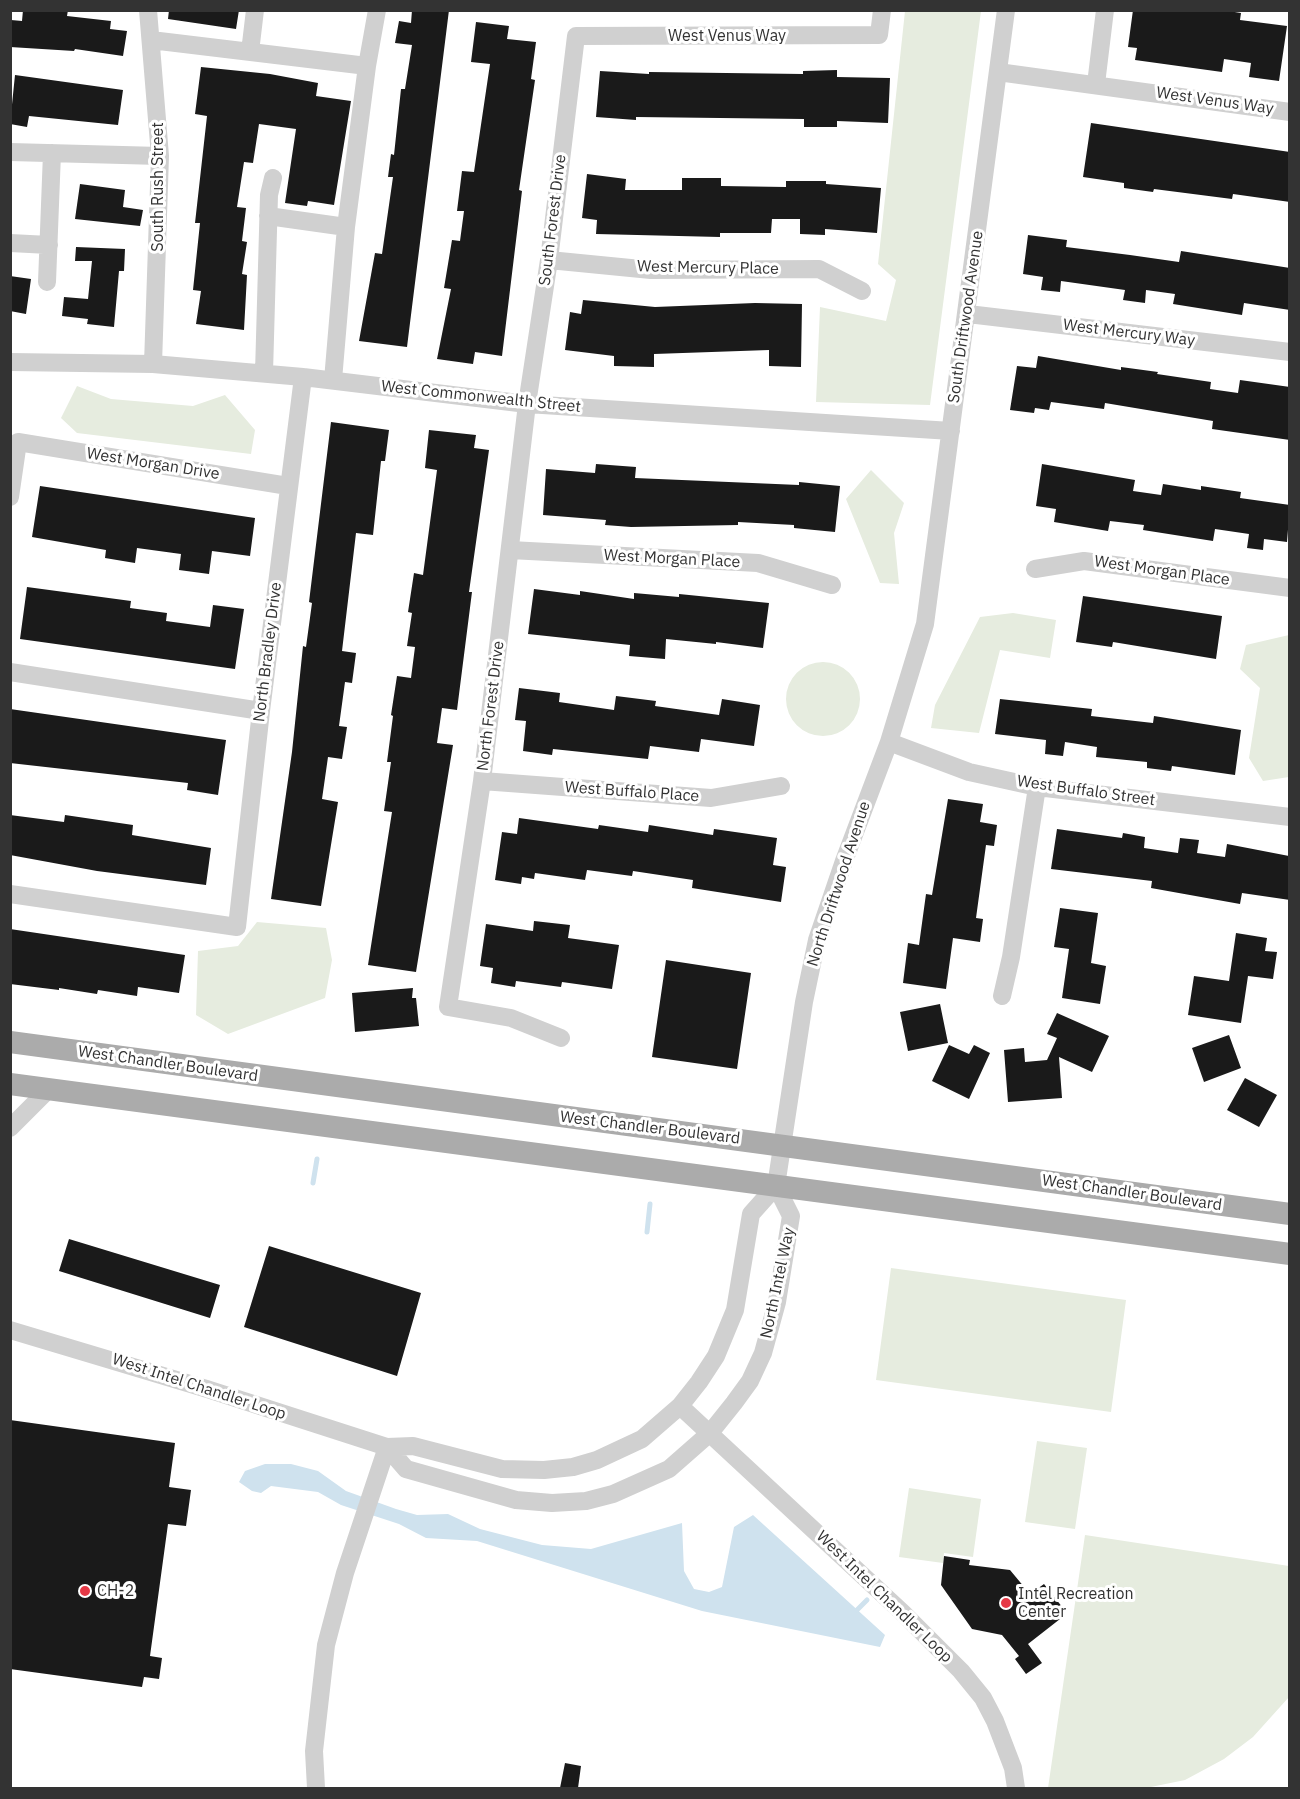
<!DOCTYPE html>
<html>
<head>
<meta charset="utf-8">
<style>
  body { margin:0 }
  #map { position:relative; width:1300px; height:1799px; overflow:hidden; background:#fff; font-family:"IBM Plex Sans",sans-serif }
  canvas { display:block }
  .frame { position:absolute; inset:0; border:12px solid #333; pointer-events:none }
</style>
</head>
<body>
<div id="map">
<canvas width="1300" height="1799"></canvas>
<div class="frame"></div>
</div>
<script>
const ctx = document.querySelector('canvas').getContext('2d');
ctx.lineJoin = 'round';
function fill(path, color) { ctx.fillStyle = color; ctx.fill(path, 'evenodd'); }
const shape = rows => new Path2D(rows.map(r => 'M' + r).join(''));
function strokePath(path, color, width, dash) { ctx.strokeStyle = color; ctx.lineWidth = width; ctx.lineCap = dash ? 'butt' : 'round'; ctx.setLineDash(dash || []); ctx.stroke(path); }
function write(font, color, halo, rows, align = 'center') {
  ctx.font = font + ' "IBM Plex Sans",sans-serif'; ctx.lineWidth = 6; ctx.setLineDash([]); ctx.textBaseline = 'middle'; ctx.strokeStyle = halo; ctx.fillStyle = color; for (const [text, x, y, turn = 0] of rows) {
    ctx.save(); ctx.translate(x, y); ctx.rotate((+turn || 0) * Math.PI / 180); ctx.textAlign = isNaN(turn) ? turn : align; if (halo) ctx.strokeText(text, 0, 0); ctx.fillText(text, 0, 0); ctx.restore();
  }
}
fill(shape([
  [905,11,981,11,930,405,816,402,820,307,886,321,896,280,878,264],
  [77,386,111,399,193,406,225,395,255,430,251,454,77,433,61,418],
  [871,470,904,503,894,533,899,584,880,583,846,499],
  [1013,613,1056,620,1050,658,1000,650,979,733,931,728,935,705,980,617],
  [1289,635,1289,777,1263,781,1249,758,1260,688,1240,669,1246,645],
  '786 699a37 37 0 1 1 74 0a37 37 0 1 1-74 0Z',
  [257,922,326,928,332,960,325,998,228,1034,196,1015,198,951,238,946],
  [891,1268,1126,1300,1111,1412,876,1380],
  [1037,1441,1087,1448,1075,1529,1025,1522],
  [909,1488,981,1499,973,1557,944,1553,943,1563,899,1557],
  [1085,1535,1289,1566,1289,1697,1253,1737,1224,1759,1185,1780,1146,1788,1048,1788]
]), '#e6ecdf');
fill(shape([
  [265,1464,291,1464,318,1471,346,1491,396,1509,417,1515,448,1514,480,1529,542,1545,591,1549,682,1523,684,1571,694,1589,709,1592,722,1587,734,1527,753,1515,885,1635,880,1647,702,1611,477,1541,426,1538,399,1524,341,1505,318,1492,271,1486,261,1493,252,1491,239,1482,245,1471]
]), '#cfe2ee');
strokePath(shape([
  [313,1183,317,1159],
  [647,1232,650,1204],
  [857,1610,867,1600]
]), '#cfe2ee', 5);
fill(shape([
  [23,10,68,10,67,16,111,21,110,29,127,31,123,56,75,49,74,51,10,47,11,20,22,21],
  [169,10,239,10,236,29,168,19],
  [412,10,449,10,407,347,359,341,375,253,382,254,393,177,388,177,391,154,394,155,401,89,405,89,412,45,395,43,399,21,411,23],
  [1133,10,1222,10,1241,13,1240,20,1287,26,1279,81,1249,77,1251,63,1224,59,1222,72,1135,60,1137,48,1128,47],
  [476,22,509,26,507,39,536,42,531,79,535,80,519,190,522,191,502,356,475,352,473,364,437,359,451,289,444,288,452,240,460,241,464,211,457,211,462,171,474,172,490,64,471,62],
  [201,67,270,74,318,83,316,96,351,101,334,205,308,201,307,206,285,203,296,129,259,124,253,163,244,162,237,207,246,208,242,241,247,242,242,274,247,275,244,330,196,324,201,291,193,290,200,223,195,223,207,116,195,114],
  [837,70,837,77,890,78,888,123,837,121,837,127,804,127,804,119,636,117,636,120,596,117,600,71,649,74,649,72,803,74,803,71],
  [15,75,123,90,118,125,29,116,27,127,10,124],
  [1091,123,1290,152,1290,202,1233,194,1232,199,1154,189,1153,192,1124,188,1124,183,1083,177],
  [587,174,626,179,625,190,682,190,682,178,721,178,721,186,786,187,786,181,826,181,826,184,881,188,877,233,825,229,825,235,800,234,800,219,772,219,771,233,720,233,720,237,596,234,597,220,582,218],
  [80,184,125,190,123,207,143,210,140,226,75,219],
  [1028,235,1067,240,1066,247,1130,255,1179,262,1181,251,1290,268,1290,310,1244,303,1242,315,1173,304,1175,294,1146,290,1145,303,1123,300,1125,290,1061,281,1060,292,1041,290,1043,277,1023,274],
  [76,247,125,249,124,271,119,271,114,327,87,324,88,319,62,316,64,297,88,299,92,261,75,261],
  [10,276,31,279,26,314,10,311],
  [583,300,655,307,755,303,802,304,801,367,769,366,769,350,654,354,654,367,614,366,614,356,565,350,570,312,581,314],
  [1038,356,1121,370,1121,367,1158,372,1157,374,1211,382,1210,389,1238,393,1240,380,1290,387,1290,440,1212,429,1213,421,1105,403,1104,409,1051,402,1049,410,1035,408,1034,413,1010,410,1017,366,1036,368],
  [331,422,389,430,385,461,381,461,373,535,356,533,342,651,356,653,352,683,345,682,339,726,347,727,342,759,328,757,322,799,338,802,321,906,271,899,292,752,303,646,306,647,312,603,309,602],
  [429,430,476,435,474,448,489,450,469,592,472,592,457,710,442,708,437,743,453,745,416,972,368,965,392,812,384,811,391,762,387,762,393,716,391,715,397,676,411,678,415,647,407,646,412,613,408,612,414,573,423,575,437,470,425,468],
  [596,464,636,467,635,478,799,485,799,482,840,486,835,532,794,528,794,525,738,522,738,525,631,527,605,525,606,520,543,515,546,469,595,473],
  [1042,464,1135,480,1133,491,1161,495,1163,484,1201,490,1201,486,1241,492,1240,498,1290,505,1287,542,1264,539,1263,550,1247,548,1249,534,1215,529,1213,541,1143,530,1144,525,1110,521,1108,531,1054,522,1056,509,1036,506],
  [40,486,255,518,250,556,212,551,209,574,179,570,181,554,137,548,135,563,105,558,106,550,32,537],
  [27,587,131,601,130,608,167,613,166,621,210,627,213,605,244,609,235,669,20,639],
  [534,589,580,595,580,591,634,599,634,593,679,597,679,594,769,603,763,648,716,642,716,644,666,639,665,659,629,656,630,645,528,634],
  [1083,596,1222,616,1216,659,1113,642,1112,647,1076,642],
  [519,688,560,693,559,702,614,710,616,696,656,701,655,706,719,715,722,699,760,705,754,746,701,739,699,752,650,746,648,759,553,749,552,755,523,751,526,721,515,720],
  [1000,699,1092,709,1091,716,1153,723,1154,716,1241,730,1235,775,1172,766,1171,771,1147,768,1147,762,1096,757,1097,747,1065,742,1063,756,1045,754,1046,740,995,734],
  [10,709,226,740,218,795,187,790,188,783,10,763],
  [948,799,983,804,980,822,997,825,994,846,986,845,976,918,983,919,980,942,953,938,946,989,903,983,908,943,919,945,926,894,932,895],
  [10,815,64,822,65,815,133,825,132,835,211,848,206,885,97,871,10,855],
  [519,818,598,829,599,825,648,832,649,825,713,835,714,829,777,838,773,865,786,867,781,902,692,888,693,880,633,871,632,876,587,870,585,880,535,873,534,879,522,877,521,884,495,880,502,832,517,834],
  [1057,829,1122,838,1123,833,1145,837,1144,848,1178,853,1180,838,1199,840,1197,853,1225,857,1227,844,1289,856,1290,900,1242,893,1240,904,1151,888,1152,881,1051,869],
  [1060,908,1098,913,1091,963,1106,966,1100,1004,1062,998,1069,949,1054,947],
  [534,921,570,925,568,938,619,945,612,989,562,982,561,987,516,981,515,987,491,983,493,968,480,966,486,924,533,931],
  [10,929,185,955,179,993,138,987,137,996,98,990,97,994,59,988,59,990,10,984],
  [1236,933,1267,938,1265,951,1277,952,1273,979,1248,976,1241,1023,1188,1015,1194,976,1229,981],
  [666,960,751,973,737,1069,652,1057],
  [413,988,412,998,416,998,419,1026,355,1032,352,993],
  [940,1004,948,1043,908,1051,900,1012],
  [1057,1013,1109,1036,1092,1072,1059,1057,1062,1098,1008,1102,1004,1050,1024,1048,1025,1062,1047,1060,1057,1038,1047,1034],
  [1229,1035,1241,1068,1204,1082,1192,1048],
  [949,1045,969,1054,974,1045,990,1053,969,1099,932,1081],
  [1245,1078,1277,1095,1259,1127,1227,1110],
  [69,1239,220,1285,210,1318,59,1271],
  [269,1246,421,1293,397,1376,244,1327],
  [10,1420,175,1443,169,1487,191,1490,186,1526,168,1524,150,1656,162,1658,159,1679,144,1677,142,1687,10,1669],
  [944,1556,970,1560,969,1565,1010,1570,1030,1594,1044,1584,1063,1608,1055,1614,1060,1619,1028,1644,1042,1663,1026,1674,1015,1659,1019,1656,1002,1635,972,1629,941,1585],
  [565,1763,581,1766,578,1788,560,1788]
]), '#1a1a1a');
strokePath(shape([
  [148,10,160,156,153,364],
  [151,40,367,66],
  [250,52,255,10],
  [998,72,1290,112],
  [1096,84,1105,10],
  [10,152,160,156],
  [268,216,346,227],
  [10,243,49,245],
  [549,260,651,270,819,269,862,291],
  [47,282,52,153],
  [968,314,1290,352],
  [10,362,153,364,303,377,527,404,951,431],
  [264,373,269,195,273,178],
  [333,380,346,227,367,66,377,10],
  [10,497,18,442,288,486],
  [510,550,758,563,832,585],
  [1035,569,1084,561,1290,588],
  [10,672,261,711],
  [889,742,969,772,1037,787,1290,817],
  [482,781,711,798,781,786],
  [10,894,237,927,261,711,303,377],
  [1002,996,1011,957,1037,787],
  [561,1038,511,1018,448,1007,482,781,527,404,549,260,576,36,879,35,882,10],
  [10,1128,49,1089],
  [776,1186,804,1002,817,940,844,861,889,742,925,624,1006,10],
  [10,1330,207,1389,387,1447,413,1446,502,1469,544,1470,573,1467,597,1460,642,1439,680,1406,699,1382,716,1356,735,1310,751,1214,776,1186],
  [680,1406,903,1613,961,1671,983,1698,995,1721,1013,1768,1016,1788],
  [387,1447,406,1469,516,1500,552,1503,586,1501,613,1494,669,1469,710,1433,734,1403,750,1381,763,1353,777,1302,791,1216,776,1186],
  [316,1788,314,1751,326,1645,345,1573,387,1447]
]), '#d0d0d0', 18);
strokePath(shape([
  [10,1042,1290,1214],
  [10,1084,1290,1254]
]), '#ababab', 22);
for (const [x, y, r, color] of [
  [85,1591,6,"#e63946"],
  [1006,1603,6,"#e63946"]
]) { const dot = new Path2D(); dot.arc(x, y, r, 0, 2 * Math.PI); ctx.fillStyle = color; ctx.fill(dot); strokePath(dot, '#fff', 2); }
write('16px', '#333', '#fff', [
  ["West Venus Way",727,36],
  ["West Venus Way",1215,101,8],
  ["South Rush Street",158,187,-90],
  ["South Forest Drive",553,220,-83],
  ["West Mercury Place",708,268,1],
  ["South Driftwood Avenue",966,317,-82],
  ["West Mercury Way",1129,333,7],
  ["West Commonwealth Street",481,397,6],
  ["West Morgan Drive",153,464,9],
  ["West Morgan Place",672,559,3],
  ["West Morgan Place",1162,571,8],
  ["North Bradley Drive",268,652,-83],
  ["North Forest Drive",491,706,-83],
  ["West Buffalo Street",1086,791,8],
  ["West Buffalo Place",632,792,4],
  ["North Driftwood Avenue",839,884,-72],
  ["West Chandler Boulevard",168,1064,8],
  ["West Chandler Boulevard",650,1128,7],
  ["West Chandler Boulevard",1132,1193,8],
  ["North Intel Way",778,1283,-78],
  ["West Intel Chandler Loop",199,1387,18],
  ["West Intel Chandler Loop",884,1597,44]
]);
write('16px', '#333', '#fff', [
  ["CH-2",97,1591],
  ["Intel Recreation",1018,1594],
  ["Center",1018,1612]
], 'left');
</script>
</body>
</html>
